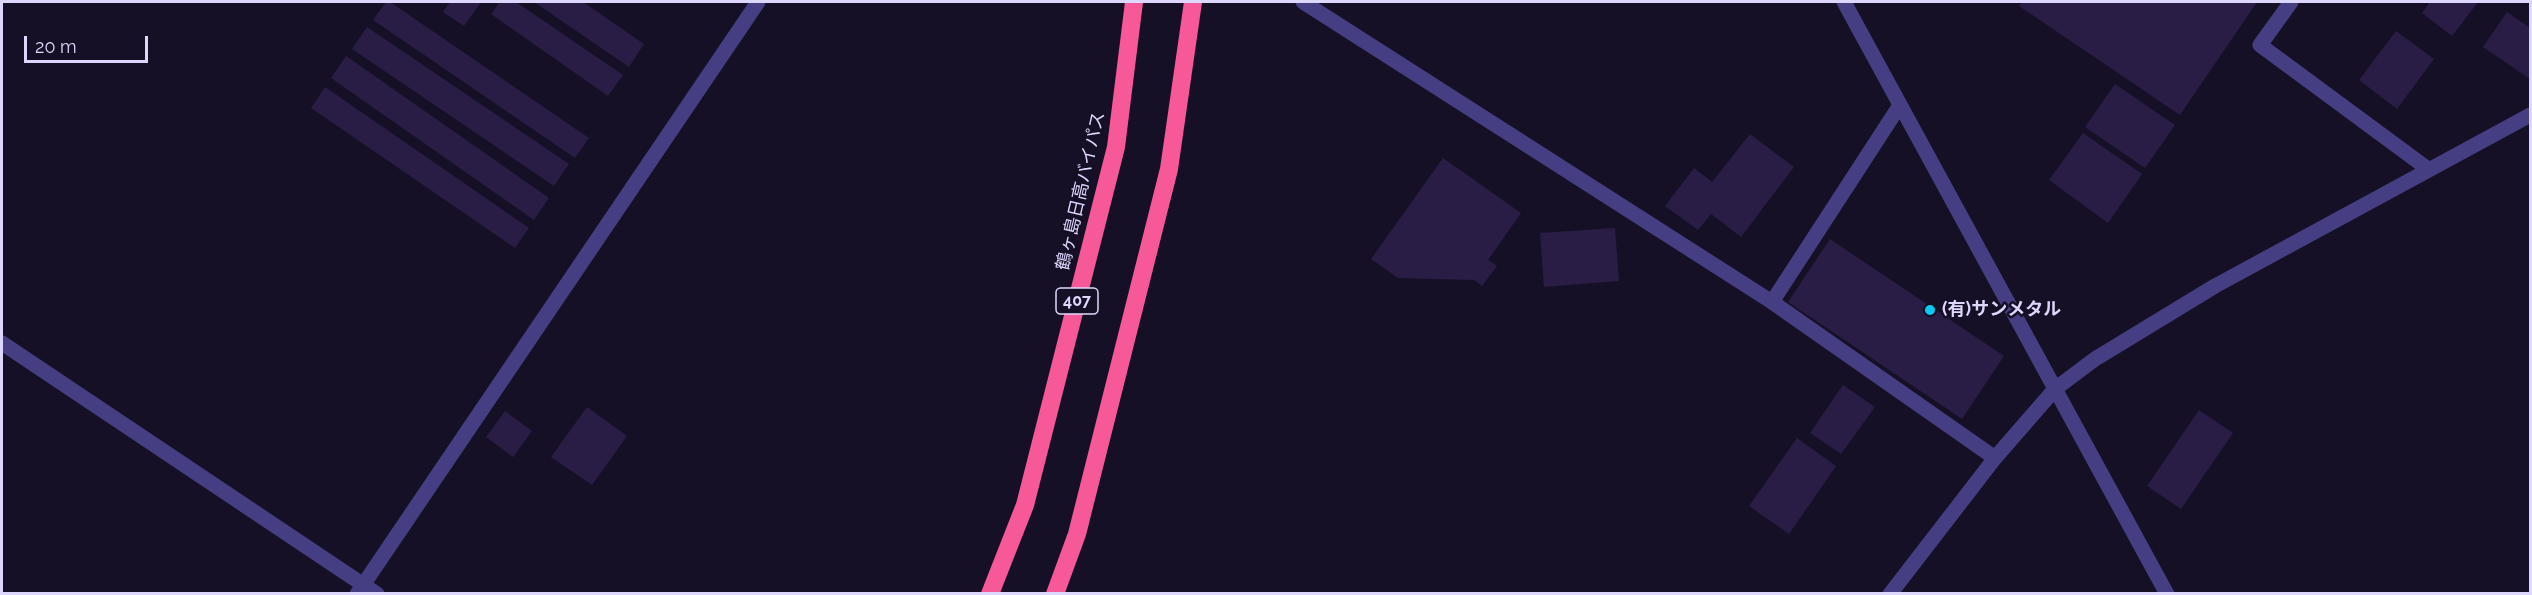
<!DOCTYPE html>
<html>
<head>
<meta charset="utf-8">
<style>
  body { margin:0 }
  #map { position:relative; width:2532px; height:595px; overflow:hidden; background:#161026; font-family:Raleway,sans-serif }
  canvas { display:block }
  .frame { position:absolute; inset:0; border:3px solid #ded7fd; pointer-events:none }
  .scale { position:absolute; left:24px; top:36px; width:124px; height:27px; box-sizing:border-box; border:3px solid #ded7fd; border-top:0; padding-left:8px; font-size:18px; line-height:21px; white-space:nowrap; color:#ded7fd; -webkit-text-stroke:4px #161026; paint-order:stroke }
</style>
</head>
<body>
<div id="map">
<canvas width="2532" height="595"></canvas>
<div class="frame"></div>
<div class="scale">20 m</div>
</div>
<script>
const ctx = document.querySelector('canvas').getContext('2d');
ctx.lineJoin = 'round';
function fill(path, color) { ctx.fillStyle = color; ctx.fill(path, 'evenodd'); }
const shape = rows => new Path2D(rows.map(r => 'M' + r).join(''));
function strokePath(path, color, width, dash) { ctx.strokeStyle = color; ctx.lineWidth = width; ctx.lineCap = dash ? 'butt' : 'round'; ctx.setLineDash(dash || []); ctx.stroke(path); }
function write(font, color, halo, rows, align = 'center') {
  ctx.font = font + ' Raleway,"Noto Sans JP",sans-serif'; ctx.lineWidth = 5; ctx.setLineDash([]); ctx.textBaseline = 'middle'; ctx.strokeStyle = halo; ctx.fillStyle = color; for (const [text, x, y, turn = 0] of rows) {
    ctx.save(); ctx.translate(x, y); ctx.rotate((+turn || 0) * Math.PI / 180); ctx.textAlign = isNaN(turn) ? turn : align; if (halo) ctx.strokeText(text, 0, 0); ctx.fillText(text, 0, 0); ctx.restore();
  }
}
fill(shape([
  [386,2,390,2,589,138,575,158,373,20],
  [450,2,481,2,464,26,443,12],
  [500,2,516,2,623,75,608,96,491,14],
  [534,2,583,2,644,44,629,67],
  [2022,2,2257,2,2180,115,2019,6],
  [2430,2,2478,2,2452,36,2422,13],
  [2507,12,2530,28,2530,79,2483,47],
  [367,27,569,164,554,186,352,49],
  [2396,31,2434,59,2397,109,2359,80],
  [346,56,549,198,534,220,331,78],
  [2115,84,2175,125,2145,168,2085,127],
  [325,87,529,228,515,248,311,108],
  [2083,133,2142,174,2108,223,2049,180],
  [1750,134,1794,167,1741,237,1711,214,1698,230,1665,206,1694,168,1712,182],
  [1443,158,1521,213,1488,260,1497,266,1482,286,1474,280,1398,278,1371,259],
  [1615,228,1619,281,1544,287,1540,233],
  [1830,239,2004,356,1962,419,1788,302],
  [1843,385,1875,407,1841,454,1810,433],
  [587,407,627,436,592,485,551,457],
  [2199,410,2233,433,2181,509,2147,486],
  [505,411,532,431,513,457,486,437],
  [1797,438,1836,466,1789,534,1749,506]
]), '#291d46');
strokePath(shape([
  [1303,2,1772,302,1995,458],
  [1844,2,2167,594],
  [2291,2,2260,45,2428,169],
  [1772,302,1900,105],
  [2,343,377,594],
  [357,594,758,2],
  [1890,594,1995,458,2055,389,2095,359,2215,286,2530,115]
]), '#463e82', 15);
strokePath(shape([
  [990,594,1025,505,1116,147,1134,2],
  [1055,594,1077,534,1169,169,1193,2]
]), '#f75897', 18);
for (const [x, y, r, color] of [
  [1930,310,6,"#0cc9f4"]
]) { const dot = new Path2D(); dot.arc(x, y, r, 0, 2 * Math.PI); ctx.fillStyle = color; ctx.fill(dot); strokePath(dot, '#161026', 2); }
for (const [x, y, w] of [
  [1077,301,42]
]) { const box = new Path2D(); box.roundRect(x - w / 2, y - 13, w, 26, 4.5); ctx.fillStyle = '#161026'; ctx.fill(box); strokePath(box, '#ded7fd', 1.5); }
write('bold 16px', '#ded7fd', null, [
  ["407",1077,301]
]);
write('18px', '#ded7fd', '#161026', [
  ["鶴ヶ島日高バイパス",1081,191,-77]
]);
write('bold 18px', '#ded7fd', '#161026', [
  ["(有)サンメタル",1942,310]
], 'left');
</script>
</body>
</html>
